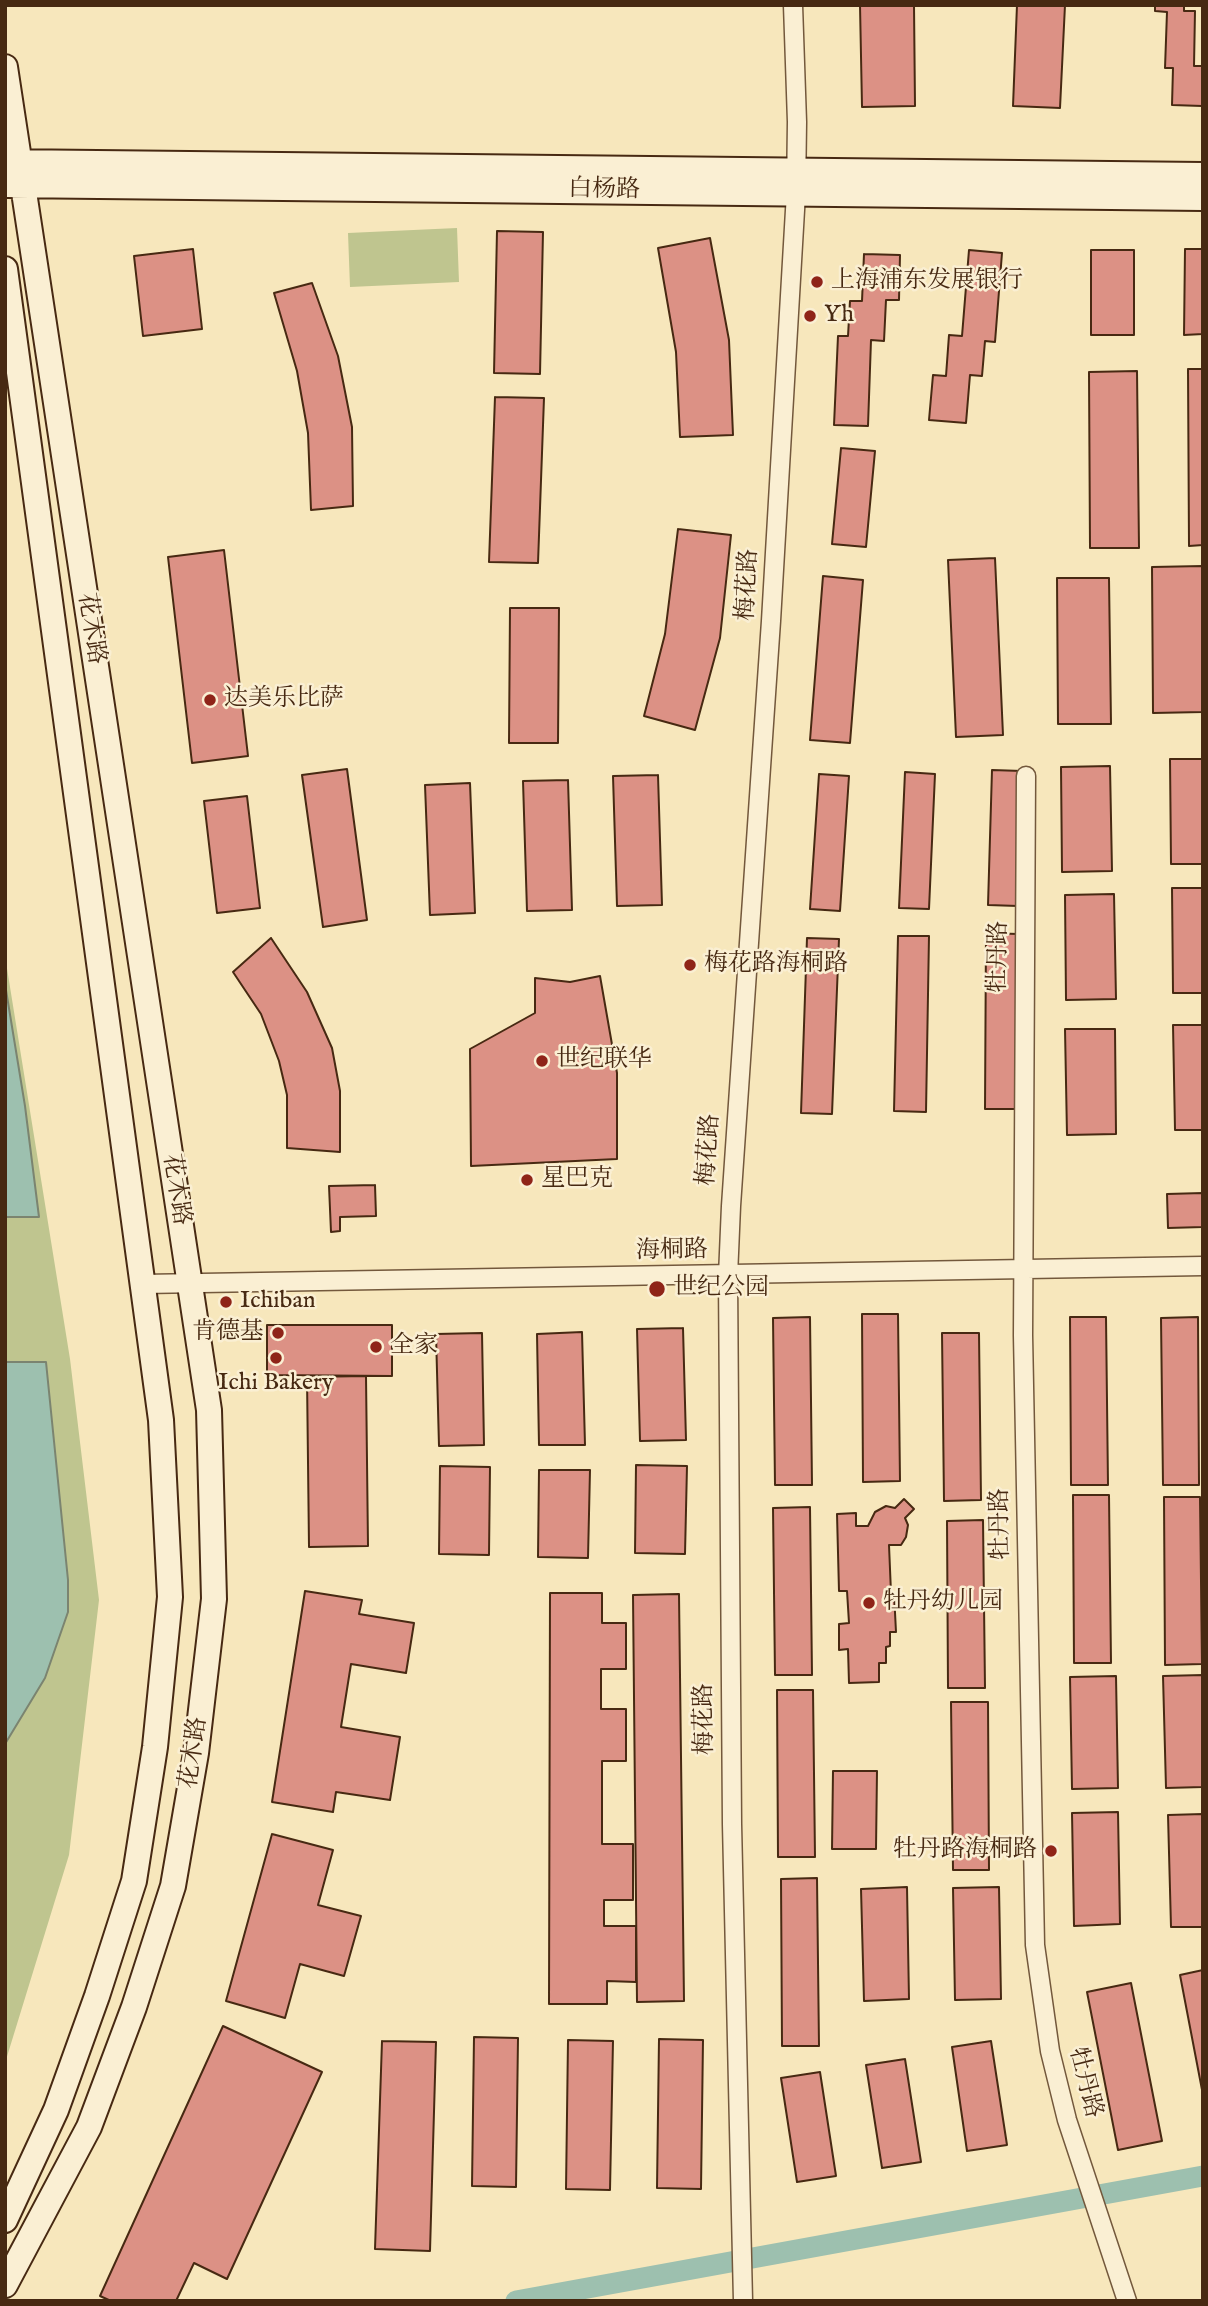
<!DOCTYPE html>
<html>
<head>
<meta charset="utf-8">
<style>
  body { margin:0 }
  #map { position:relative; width:1208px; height:2306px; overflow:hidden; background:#f7e7bc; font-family:"IM FELL English",serif }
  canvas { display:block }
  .frame { position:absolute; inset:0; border:7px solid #472912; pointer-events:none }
</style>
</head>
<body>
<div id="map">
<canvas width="1208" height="2306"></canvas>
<div class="frame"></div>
</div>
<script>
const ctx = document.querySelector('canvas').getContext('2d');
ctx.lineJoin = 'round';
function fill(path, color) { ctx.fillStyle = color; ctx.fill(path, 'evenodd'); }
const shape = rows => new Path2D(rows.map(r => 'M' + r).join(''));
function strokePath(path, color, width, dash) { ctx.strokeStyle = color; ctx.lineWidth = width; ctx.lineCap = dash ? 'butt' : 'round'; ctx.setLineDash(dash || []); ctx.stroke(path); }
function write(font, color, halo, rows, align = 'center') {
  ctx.font = font + ' "IM FELL English","Noto Serif SC",serif'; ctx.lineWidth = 5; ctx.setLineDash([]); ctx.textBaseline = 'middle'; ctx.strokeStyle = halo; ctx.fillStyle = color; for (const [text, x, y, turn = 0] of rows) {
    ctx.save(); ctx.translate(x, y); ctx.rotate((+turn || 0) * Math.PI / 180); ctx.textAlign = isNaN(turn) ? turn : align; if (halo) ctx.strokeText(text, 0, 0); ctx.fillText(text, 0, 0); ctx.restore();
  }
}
fill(shape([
  [457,228,459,282,350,287,348,233],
  [5,956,70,1359,99,1600,69,1855,5,2063]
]), '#bfc58f');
const water = shape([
  [5,984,25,1106,39,1217,5,1217,5,984],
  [5,1362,46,1362,68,1580,68,1612,45,1678,5,1744,5,1362]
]);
fill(water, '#9dc0af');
strokePath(water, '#7b8470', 2);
strokePath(shape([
  [516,2301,1203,2176]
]), '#9dc0af', 21);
const building = shape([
  [860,5,914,5,915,106,862,107,860,5],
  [1017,5,1065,5,1060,108,1013,106,1017,5],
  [1155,5,1184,5,1184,11,1195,11,1194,66,1203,66,1202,106,1172,105,1173,68,1165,68,1167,12,1155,11,1155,5],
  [497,231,543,232,540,374,494,373,497,231],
  [710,238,729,340,733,435,680,437,676,352,658,248,710,238],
  [193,249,202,329,143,336,134,256,193,249],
  [1185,249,1203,249,1203,334,1184,335,1185,249],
  [969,250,1002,253,995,342,985,341,982,376,970,375,966,423,929,420,933,375,946,376,949,335,962,336,969,250],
  [1091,250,1134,250,1134,335,1091,335,1091,250],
  [864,254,900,255,899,300,886,300,884,341,871,340,868,426,834,425,838,336,848,336,850,301,862,301,864,254],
  [312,283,338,356,352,427,353,506,311,510,308,433,297,371,274,293,312,283],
  [1188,369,1203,369,1203,545,1189,546,1188,369],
  [1137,371,1139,548,1090,548,1089,372,1137,371],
  [495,397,544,398,538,563,489,562,495,397],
  [841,448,875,451,866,547,832,544,841,448],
  [678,529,731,535,720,638,695,730,644,716,665,634,678,529],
  [224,550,248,756,192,763,168,557,224,550],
  [995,558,1003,735,956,737,948,560,995,558],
  [1203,566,1203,712,1153,713,1152,567,1203,566],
  [823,576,863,580,850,743,810,740,823,576],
  [1057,578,1109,578,1111,724,1058,724,1057,578],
  [510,608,559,608,558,743,509,743,510,608],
  [1170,759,1203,759,1203,864,1171,864,1170,759],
  [1110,766,1112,871,1062,872,1061,767,1110,766],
  [347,769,367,920,323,927,302,775,347,769],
  [992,770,1022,771,1018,906,988,905,992,770],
  [905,772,935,774,929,909,899,908,905,772],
  [819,774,849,776,840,911,810,909,819,774],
  [658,775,662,905,617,906,613,776,658,775],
  [568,780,572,910,527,911,523,781,568,780],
  [470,783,475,913,430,915,425,785,470,783],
  [247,796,260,908,217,913,204,801,247,796],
  [1172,888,1203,888,1203,993,1173,993,1172,888],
  [1114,894,1116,999,1066,1000,1065,895,1114,894],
  [986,933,1018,934,1016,1109,985,1109,986,933],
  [898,936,929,936,926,1112,894,1111,898,936],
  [271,938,307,992,332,1048,340,1091,340,1152,287,1148,287,1095,279,1061,261,1014,233,972,271,938],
  [807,938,839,939,832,1114,801,1113,807,938],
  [600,976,617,1073,617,1159,471,1166,470,1049,535,1013,535,978,570,982,600,976],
  [1173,1025,1203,1025,1203,1130,1175,1130,1173,1025],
  [1065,1029,1115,1029,1116,1134,1067,1135,1065,1029],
  [375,1185,376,1216,340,1217,340,1231,331,1232,329,1186,375,1185],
  [1203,1193,1203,1227,1168,1228,1167,1194,1203,1193],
  [862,1314,898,1314,900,1481,863,1482,862,1314],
  [810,1317,812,1485,775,1485,773,1318,810,1317],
  [1070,1317,1106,1317,1108,1485,1071,1485,1070,1317],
  [1198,1317,1199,1485,1163,1485,1161,1318,1198,1317],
  [267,1325,392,1325,392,1376,267,1375,267,1325],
  [683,1328,686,1440,640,1441,637,1329,683,1328],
  [582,1332,585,1445,539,1445,537,1334,582,1332],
  [482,1333,484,1445,439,1446,436,1334,482,1333],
  [942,1333,979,1333,981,1500,944,1501,942,1333],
  [366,1376,368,1546,309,1547,307,1377,366,1376],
  [636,1465,687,1466,685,1554,635,1553,636,1465],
  [440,1466,490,1467,489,1555,439,1554,440,1466],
  [539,1470,590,1470,588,1558,538,1557,539,1470],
  [1073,1495,1109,1495,1111,1663,1074,1663,1073,1495],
  [1164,1497,1200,1497,1202,1664,1165,1665,1164,1497],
  [904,1499,914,1509,905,1518,908,1525,906,1537,901,1545,889,1545,891,1593,894,1593,896,1632,890,1632,890,1646,886,1647,886,1663,879,1663,879,1682,849,1683,848,1649,839,1650,839,1624,849,1623,847,1591,839,1591,837,1514,856,1513,856,1526,868,1526,875,1512,886,1506,895,1508,904,1499],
  [810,1507,812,1675,775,1675,773,1508,810,1507],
  [983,1520,985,1688,948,1688,947,1521,983,1520],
  [305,1591,362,1600,359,1614,414,1623,406,1673,351,1664,341,1727,400,1737,390,1800,336,1792,333,1812,272,1802,305,1591],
  [550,1593,602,1593,602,1623,626,1623,626,1669,601,1669,601,1709,626,1709,626,1761,602,1761,602,1844,633,1844,633,1900,604,1900,604,1926,636,1926,636,1982,607,1981,607,2004,549,2004,550,1593],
  [679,1594,684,2001,637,2002,633,1595,679,1594],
  [1203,1675,1203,1787,1166,1788,1163,1676,1203,1675],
  [1116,1676,1118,1788,1072,1789,1070,1677,1116,1676],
  [777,1690,813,1690,815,1857,778,1857,777,1690],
  [951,1702,988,1702,989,1870,953,1870,951,1702],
  [833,1771,877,1771,876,1849,832,1849,833,1771],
  [1118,1812,1120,1924,1074,1926,1072,1813,1118,1812],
  [1203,1814,1203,1927,1171,1927,1168,1815,1203,1814],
  [272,1834,333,1850,318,1905,361,1916,344,1976,300,1964,285,2018,226,2001,272,1834],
  [817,1878,819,2046,782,2046,781,1879,817,1878],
  [907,1887,909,1999,864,2001,861,1889,907,1887],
  [999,1887,1001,1999,955,2000,953,1888,999,1887],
  [1203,1970,1203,2095,1180,1975,1203,1970],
  [1131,1983,1162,2141,1118,2150,1087,1992,1131,1983],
  [223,2026,322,2072,227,2279,194,2263,176,2301,111,2301,100,2296,223,2026],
  [474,2037,518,2038,516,2187,472,2186,474,2037],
  [659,2039,703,2040,701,2189,657,2188,659,2039],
  [568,2040,613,2041,610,2190,566,2189,568,2040],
  [382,2041,436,2042,430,2251,375,2249,382,2041],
  [991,2041,1007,2145,967,2151,952,2047,991,2041],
  [905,2059,921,2162,882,2168,866,2065,905,2059],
  [820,2072,836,2176,797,2182,781,2078,820,2072]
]);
fill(building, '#dc9185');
strokePath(building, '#472912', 2);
const minor = shape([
  [1026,776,1023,1335,1035,1945,1050,2051,1067,2120,1127,2301],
  [143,1284,1203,1266],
  [743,2301,732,1824,728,1276,731,1206,771,621,796,193,797,122,793,5]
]);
const secondary = shape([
  [5,67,209,1410,214,1599,196,1753,173,1886,134,2007,89,2127,5,2285],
  [5,162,1203,175],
  [7,185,1203,198],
  [5,269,161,1420,170,1597,155,1747,134,1881,97,1996,56,2110,5,2220]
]);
strokePath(minor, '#73583c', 21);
strokePath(secondary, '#472912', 28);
strokePath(minor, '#faefd3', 18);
strokePath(secondary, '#faefd3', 24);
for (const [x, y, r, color] of [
  [817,282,7,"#8f2418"],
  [810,316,7,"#8f2418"],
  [210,700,7,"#8f2418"],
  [690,965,7,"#8f2418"],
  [542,1061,7,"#8f2418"],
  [527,1180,7,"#8f2418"],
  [657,1289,9,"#8f2418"],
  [226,1302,7,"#8f2418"],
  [278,1333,7,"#8f2418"],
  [376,1347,7,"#8f2418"],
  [276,1358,7,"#8f2418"],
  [869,1603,7,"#8f2418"],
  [1051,1851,7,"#8f2418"]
]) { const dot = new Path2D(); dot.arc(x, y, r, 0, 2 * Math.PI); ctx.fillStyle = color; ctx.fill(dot); strokePath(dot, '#faefd3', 2.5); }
write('24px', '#472912', '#faefd3', [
  ["白杨路",604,191,1],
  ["梅花路",749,585,-87],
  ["花木路",90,629,81],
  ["牡丹路",1000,957,-89],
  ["梅花路",710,1150,-86],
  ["花木路",175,1190,81],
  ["海桐路",672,1252,-1],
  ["牡丹路",1002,1524,-91],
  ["梅花路",706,1719,-91],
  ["花木路",195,1753,-82],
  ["牡丹路",1084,2083,76]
]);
write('24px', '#472912', '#faefd3', [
  ["上海浦东发展银行",831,282],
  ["Yh",824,316],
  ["达美乐比萨",224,700],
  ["梅花路海桐路",704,965],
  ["世纪联华",556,1061],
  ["星巴克",541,1180],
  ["世纪公园",673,1289],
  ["Ichiban",240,1302],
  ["肯德基",264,1333,"right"],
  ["全家",390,1347],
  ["Ichi Bakery",276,1384,"center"],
  ["牡丹幼儿园",883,1603],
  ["牡丹路海桐路",1037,1851,"right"]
], 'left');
</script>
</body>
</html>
